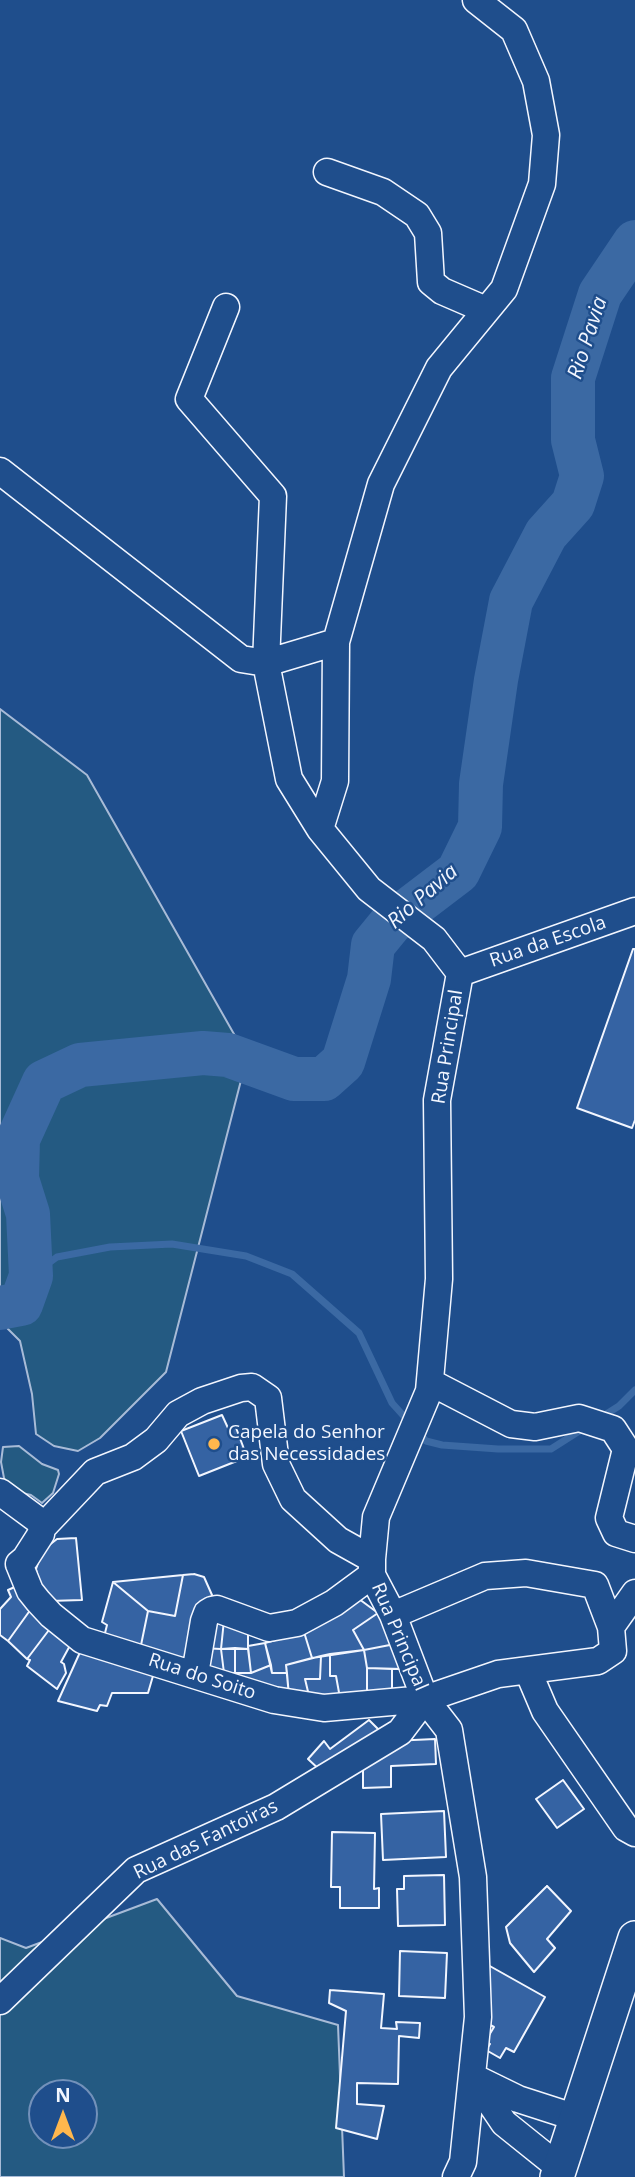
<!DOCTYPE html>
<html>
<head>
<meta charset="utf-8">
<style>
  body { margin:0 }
  #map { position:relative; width:635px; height:2177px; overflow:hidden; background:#1f4e8c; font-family:"Open Sans",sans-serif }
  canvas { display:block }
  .north { position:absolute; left:28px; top:2079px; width:70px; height:70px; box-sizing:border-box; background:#1f4e8c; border:2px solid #7391ba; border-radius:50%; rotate:0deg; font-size:19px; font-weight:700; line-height:28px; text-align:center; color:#f2f6ff }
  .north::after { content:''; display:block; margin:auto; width:24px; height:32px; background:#ffb74d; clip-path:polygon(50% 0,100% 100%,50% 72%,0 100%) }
</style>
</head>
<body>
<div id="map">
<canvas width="635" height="2177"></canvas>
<div class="north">N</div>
</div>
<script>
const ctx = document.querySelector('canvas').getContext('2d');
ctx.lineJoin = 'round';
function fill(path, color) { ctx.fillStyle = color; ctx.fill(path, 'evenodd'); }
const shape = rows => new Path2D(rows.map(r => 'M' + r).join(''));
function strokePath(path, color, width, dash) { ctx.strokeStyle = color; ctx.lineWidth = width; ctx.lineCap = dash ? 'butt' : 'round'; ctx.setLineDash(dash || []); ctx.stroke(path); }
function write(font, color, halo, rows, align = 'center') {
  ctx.font = font + ' "Open Sans",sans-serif'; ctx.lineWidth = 5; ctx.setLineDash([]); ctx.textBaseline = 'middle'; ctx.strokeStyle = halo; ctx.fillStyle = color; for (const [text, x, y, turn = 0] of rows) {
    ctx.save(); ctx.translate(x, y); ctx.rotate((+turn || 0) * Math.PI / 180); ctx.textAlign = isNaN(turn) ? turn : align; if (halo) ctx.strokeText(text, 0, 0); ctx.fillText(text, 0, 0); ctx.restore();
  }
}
const green = shape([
  [0,709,87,775,247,1057,166,1372,100,1438,78,1451,54,1446,36,1434,32,1394,20,1341,5,1326,0,1327,0,709],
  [19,1446,42,1464,58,1470,59,1474,53,1493,42,1503,31,1495,9,1490,4,1478,1,1462,3,1447,19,1446],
  [157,1899,237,1996,338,2025,344,2177,0,2177,0,1938,26,1948,157,1899],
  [42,2093,84,2093,84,2135,42,2135,42,2093]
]);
fill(green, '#245a82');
strokePath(green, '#a8bbd7', 2);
strokePath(shape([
  [31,1276,57,1257,110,1247,172,1244,246,1256,292,1274,359,1333,392,1403,410,1423],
  [600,1418,619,1406,635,1390],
  [418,1432,426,1441,442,1445,498,1449,551,1449,584,1428]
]), '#3b69a3', 7);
strokePath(shape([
  [0,1308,21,1304,31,1276,28,1214,17,1179,18,1139,44,1082,80,1065,203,1053,228,1055,294,1079,324,1079,343,1062,369,979,373,945,391,923,458,872,480,827,481,784,496,680,511,601,546,534,573,504,582,476,573,440,573,378,600,294,635,242]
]), '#3b69a3', 44);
const building = shape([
  [633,949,635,949,635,1120,632,1128,577,1108,633,949],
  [222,1415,228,1428,235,1425,247,1457,199,1476,181,1431,222,1415],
  [76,1538,82,1600,49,1601,40,1589,36,1569,39,1560,48,1546,57,1539,76,1538],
  [194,1574,204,1577,212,1595,193,1663,140,1650,148,1611,175,1616,183,1575,194,1574],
  [183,1575,175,1616,148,1611,113,1582,183,1575],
  [113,1582,148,1611,140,1650,104,1637,107,1625,102,1622,113,1582],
  [17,1586,29,1602,27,1608,31,1609,8,1641,0,1635,0,1609,11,1597,8,1590,17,1586],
  [355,1596,378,1613,353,1630,364,1650,312,1658,304,1632,355,1596],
  [31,1609,52,1626,27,1659,8,1641,31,1609],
  [378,1613,395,1644,364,1650,353,1630,378,1613],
  [206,1619,224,1620,221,1649,201,1648,206,1619],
  [224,1620,248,1627,248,1649,221,1649,224,1620],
  [52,1626,73,1640,61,1662,64,1664,66,1673,57,1689,27,1666,30,1660,27,1659,52,1626],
  [304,1632,312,1658,286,1665,287,1673,272,1673,265,1643,304,1632],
  [265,1643,271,1665,251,1673,248,1646,265,1643],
  [395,1644,401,1669,367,1668,364,1650,395,1644],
  [201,1648,221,1649,224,1673,200,1663,201,1648],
  [235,1648,248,1649,251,1673,235,1673,235,1648],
  [235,1648,235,1673,224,1673,221,1649,235,1648],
  [81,1650,155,1669,148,1693,112,1693,107,1706,100,1705,97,1711,58,1701,81,1650],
  [364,1650,367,1668,367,1695,340,1698,336,1676,330,1676,330,1654,364,1650],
  [330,1654,330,1676,336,1676,340,1698,310,1700,305,1679,320,1679,321,1656,330,1654],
  [321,1656,320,1679,305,1679,310,1700,289,1696,286,1665,321,1656],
  [271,1665,272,1673,287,1673,289,1696,224,1673,251,1673,271,1665],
  [367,1668,392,1669,392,1691,367,1695,367,1668],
  [369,1720,380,1731,322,1772,308,1759,324,1741,330,1749,369,1720],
  [435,1739,436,1764,391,1766,391,1787,363,1788,363,1758,392,1741,435,1739],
  [563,1780,584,1809,557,1828,536,1799,563,1780],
  [444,1811,446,1857,383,1860,381,1814,444,1811],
  [332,1832,375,1833,374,1889,379,1888,379,1908,340,1908,340,1887,331,1887,332,1832],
  [444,1875,445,1925,398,1926,397,1889,404,1889,404,1876,444,1875],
  [547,1886,571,1911,547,1939,555,1948,534,1972,510,1943,506,1927,547,1886],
  [400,1951,447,1953,445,1998,399,1996,400,1951],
  [488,1965,545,1997,514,2052,506,2048,500,2058,486,2050,490,2044,485,2042,494,2027,483,2021,488,1965],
  [330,1990,384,1994,381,2028,397,2029,396,2022,420,2023,419,2038,399,2036,398,2084,357,2083,357,2104,384,2106,377,2139,336,2128,346,2011,329,2003,330,1990]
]);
fill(building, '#3563a3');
strokePath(building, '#f2f6ff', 2);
const minor = shape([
  [327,172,383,192,417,215,428,233,431,282,442,291,486,310],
  [0,471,241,659,266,663,273,496,189,399,226,307],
  [336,642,381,484,439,368,504,289,542,184,546,135,536,81,514,30,476,0],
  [320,829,335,781,336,642,266,663,289,779,320,829,369,889,434,939,460,973],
  [460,973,635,911],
  [430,1382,511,1424,535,1427,579,1418,613,1429,626,1449,609,1518,616,1533,635,1539],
  [0,1492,38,1520,42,1528],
  [19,1564,30,1591,38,1601,51,1615,82,1640,274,1700,324,1708,425,1699,498,1674,598,1661,613,1651,611,1627,635,1593],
  [19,1564,25,1559,41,1534,42,1528,95,1472,133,1457,156,1440,178,1414,202,1401,241,1388,252,1387,268,1398,276,1464,293,1499,338,1540,372,1559],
  [393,1615,485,1576,526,1573,595,1585,611,1627],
  [528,1671,545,1711,626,1828,635,1833],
  [195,1674,204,1621,207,1613,212,1610,217,1609,269,1628,297,1623,334,1603,372,1575],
  [0,2001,136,1870,276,1807,400,1732,425,1699],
  [473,2077,504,2123,560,2168],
  [475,2078,518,2099,577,2118],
  [456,2177,463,2162,478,2017,473,1877,449,1730,425,1699,393,1615,372,1575,372,1559,376,1517,429,1391,439,1279,437,1100,460,973]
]);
const major = shape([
  [557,2177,635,1938]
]);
strokePath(minor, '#f2f6ff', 29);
strokePath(major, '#f2f6ff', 36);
strokePath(minor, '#1f4e8c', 26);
strokePath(major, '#1f4e8c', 33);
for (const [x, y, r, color] of [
  [214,1444,7,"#ffb74d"]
]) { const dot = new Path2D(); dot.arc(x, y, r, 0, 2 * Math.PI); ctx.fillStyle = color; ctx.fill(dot); strokePath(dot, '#1f4e8c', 2.5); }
write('19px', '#f2f6ff', '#1f4e8c', [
  ["Rua da Escola",548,942,-19],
  ["Rua Principal",448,1047,-81],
  ["Rua Principal",399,1637,67],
  ["Rua do Soito",202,1677,18],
  ["Rua das Fantoiras",206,1840,-26]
]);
write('19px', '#f2f6ff', '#1f4e8c', [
  ["Capela do Senhor",228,1433],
  ["das Necessidades",228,1455]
], 'left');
write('italic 21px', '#f2f6ff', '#1f4e8c', [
  ["Rio Pavia",588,338,-72],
  ["Rio Pavia",423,897,-41]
]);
</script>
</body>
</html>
